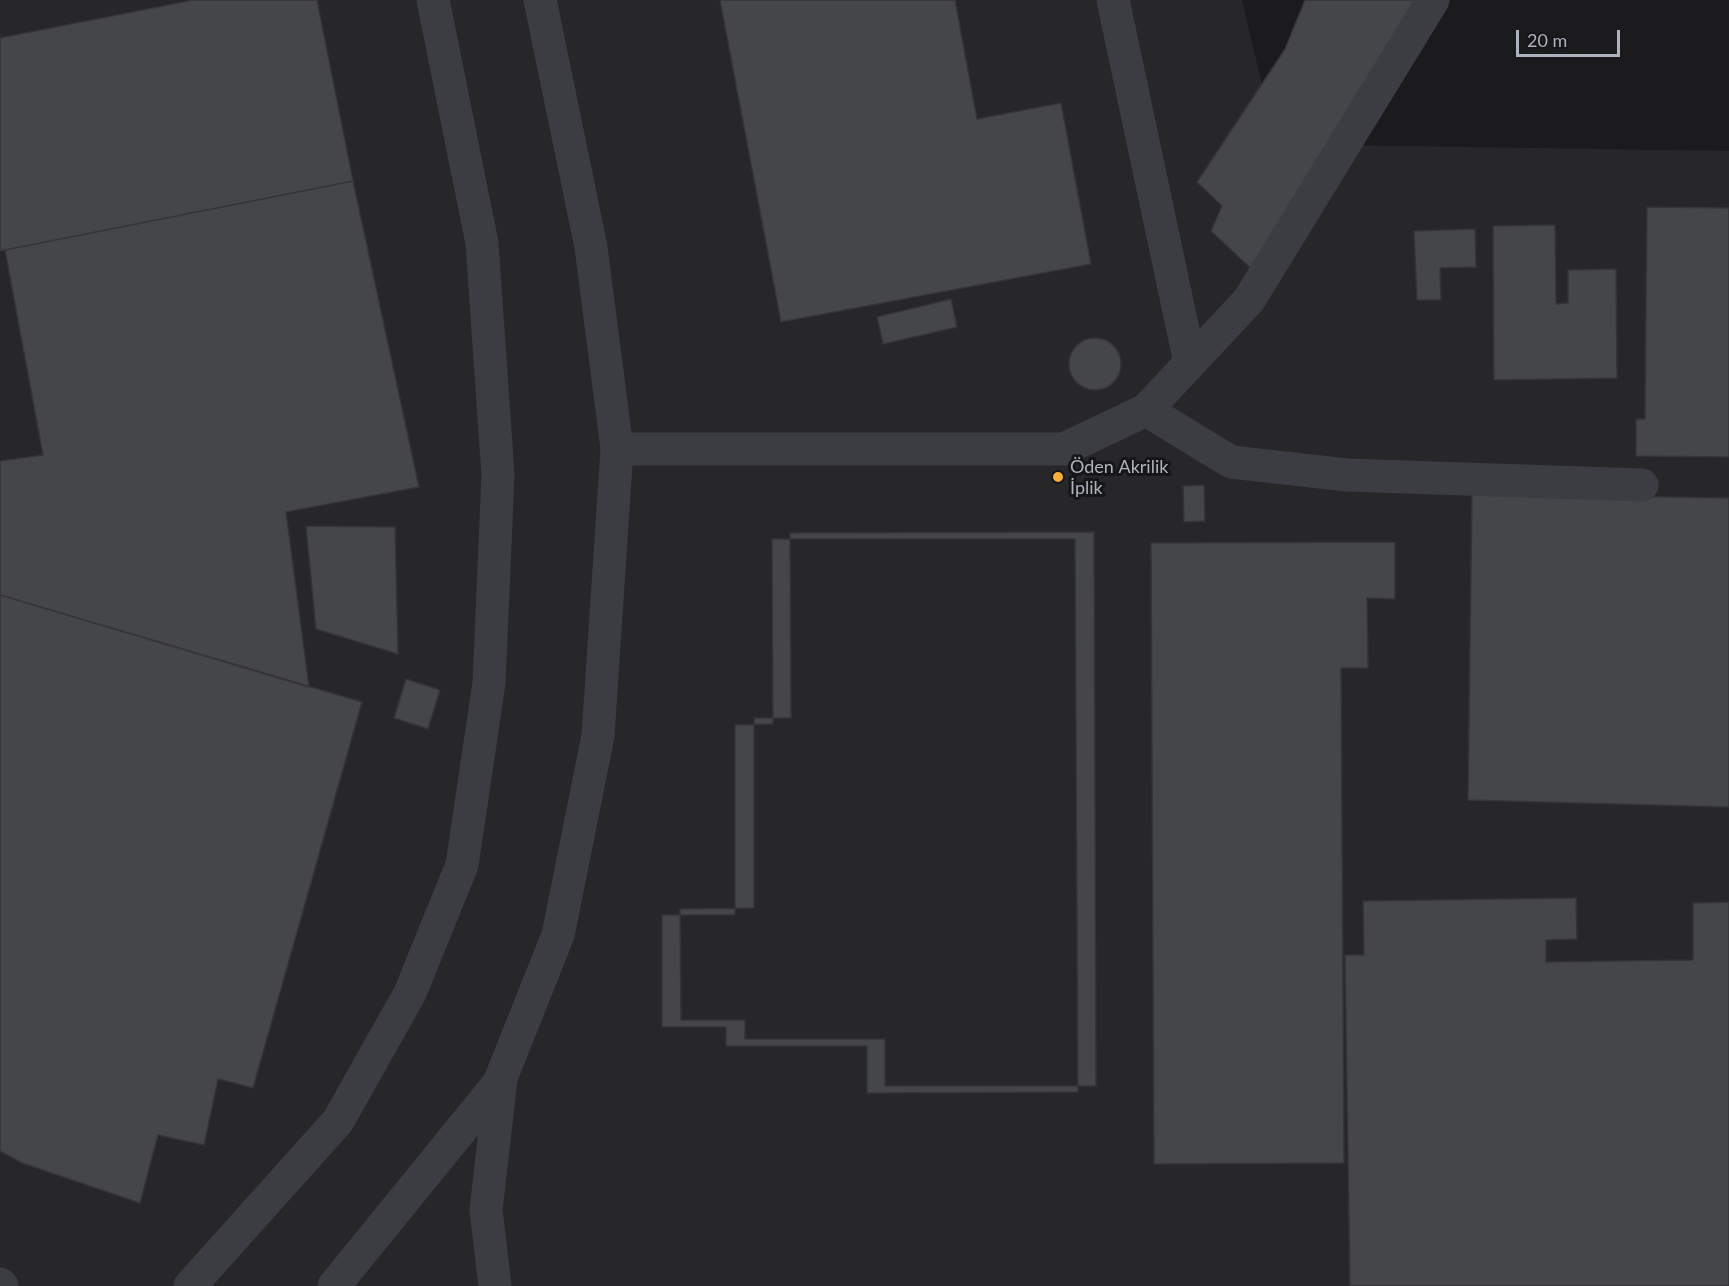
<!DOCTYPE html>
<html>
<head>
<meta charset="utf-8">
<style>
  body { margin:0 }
  #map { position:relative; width:1729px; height:1286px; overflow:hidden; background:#1b1b1d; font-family:Lato,sans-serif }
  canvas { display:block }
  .scale { position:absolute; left:1516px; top:30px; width:104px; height:27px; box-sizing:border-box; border:3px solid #adb3bd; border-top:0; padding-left:8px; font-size:18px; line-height:21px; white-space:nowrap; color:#adb3bd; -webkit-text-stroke:4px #161618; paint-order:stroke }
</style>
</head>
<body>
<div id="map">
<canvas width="1729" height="1286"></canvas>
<div class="scale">20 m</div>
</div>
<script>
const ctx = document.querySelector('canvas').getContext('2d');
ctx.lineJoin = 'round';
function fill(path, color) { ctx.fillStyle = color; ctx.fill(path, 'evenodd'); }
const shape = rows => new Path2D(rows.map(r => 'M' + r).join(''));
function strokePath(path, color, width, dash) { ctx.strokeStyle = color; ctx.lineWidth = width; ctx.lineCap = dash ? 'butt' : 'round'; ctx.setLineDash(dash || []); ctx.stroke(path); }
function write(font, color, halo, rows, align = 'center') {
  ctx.font = font + ' Lato,sans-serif'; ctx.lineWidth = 6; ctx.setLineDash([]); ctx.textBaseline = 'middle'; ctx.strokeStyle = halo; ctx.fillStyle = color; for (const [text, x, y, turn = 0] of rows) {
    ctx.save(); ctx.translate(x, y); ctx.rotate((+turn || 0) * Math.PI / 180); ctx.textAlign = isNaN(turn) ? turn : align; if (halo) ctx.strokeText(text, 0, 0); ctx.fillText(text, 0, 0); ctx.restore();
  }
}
fill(shape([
  [0,0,1242,0,1276,144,1729,151,1729,1286,0,1286]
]), '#27272a');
const building = shape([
  [193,0,317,0,353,181,0,251,0,38,193,0],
  [720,0,955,0,977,119,1061,103,1091,264,781,322,720,0],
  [1305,0,1418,0,1257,274,1211,231,1222,206,1197,182,1285,49,1305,0],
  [353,181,419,487,286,512,309,687,0,595,0,461,43,455,5,250,353,181],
  [1647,207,1729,208,1729,457,1636,456,1636,419,1645,419,1647,207],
  [1555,225,1556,304,1568,303,1568,270,1616,269,1617,378,1494,380,1493,226,1555,225],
  [1475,229,1476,267,1440,268,1441,300,1417,300,1414,231,1475,229],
  [951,299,957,327,883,344,877,317,951,299],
  '1069 364a26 26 0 1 1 52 0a26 26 0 1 1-52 0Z',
  [1204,485,1205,521,1184,522,1183,486,1204,485],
  [1472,494,1729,498,1729,807,1468,800,1472,494],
  [306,526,395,527,398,654,316,629,306,526],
  [1094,532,1096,1086,885,1086,885,1039,745,1039,745,1020,681,1020,680,909,754,908,754,718,791,718,790,533,1094,532],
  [772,539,1075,539,1078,1092,867,1093,867,1046,726,1046,726,1027,662,1027,662,915,735,915,735,725,773,724,772,539],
  [1395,542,1395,599,1367,598,1368,668,1341,668,1344,1163,1154,1164,1151,543,1395,542],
  [0,595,362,702,253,1088,218,1079,204,1145,158,1135,140,1203,22,1163,0,1151,0,595],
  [406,679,440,690,428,729,394,718,406,679],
  [1576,898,1577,939,1546,940,1546,962,1693,960,1693,903,1729,902,1729,1286,1350,1286,1345,955,1364,955,1363,901,1576,898]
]);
fill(building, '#45464a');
strokePath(building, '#353539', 1.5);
strokePath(shape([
  [1113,0,1190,363],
  [1146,410,1231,462,1347,475,1642,485],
  [617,449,1064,449,1146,410,1249,300,1433,0],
  [0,1284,2,1286],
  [190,1286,338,1121,410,993,462,865,489,683,498,475,482,243,433,0],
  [334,1286,499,1083,558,935,598,736,617,449,591,247,540,0],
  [495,1286,486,1210,501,1079]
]), '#3c3d42', 33);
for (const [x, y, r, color] of [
  [1058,477,6,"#f7ad3a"]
]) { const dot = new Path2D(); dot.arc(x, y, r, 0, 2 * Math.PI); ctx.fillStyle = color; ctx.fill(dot); strokePath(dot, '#161618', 2); }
write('18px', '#adb3bd', '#161618', [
  ["Öden Akrilik",1070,467],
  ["İplik",1070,488]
], 'left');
</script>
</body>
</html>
